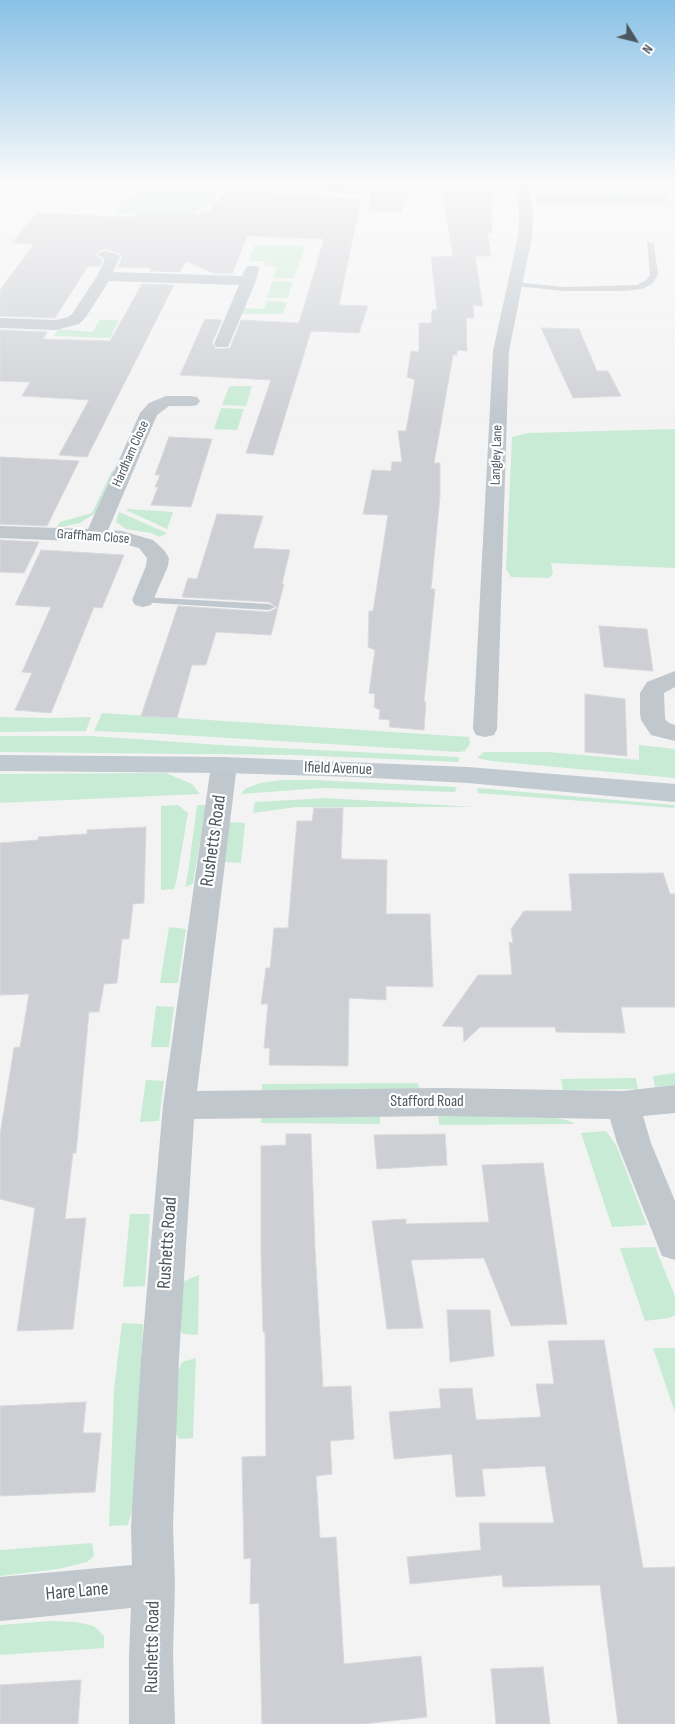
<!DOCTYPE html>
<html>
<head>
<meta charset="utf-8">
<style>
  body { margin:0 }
  #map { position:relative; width:675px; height:1724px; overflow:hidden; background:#f4f3f3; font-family:"Sofia Sans Condensed",sans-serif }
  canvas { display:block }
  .north { position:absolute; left:610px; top:15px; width:50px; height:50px; -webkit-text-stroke:4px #fff; paint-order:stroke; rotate:126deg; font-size:14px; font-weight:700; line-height:20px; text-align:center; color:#4c565e }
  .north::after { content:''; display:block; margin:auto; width:18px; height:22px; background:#4c565e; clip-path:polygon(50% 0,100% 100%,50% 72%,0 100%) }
</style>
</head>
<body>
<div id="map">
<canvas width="675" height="1724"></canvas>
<div class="north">N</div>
</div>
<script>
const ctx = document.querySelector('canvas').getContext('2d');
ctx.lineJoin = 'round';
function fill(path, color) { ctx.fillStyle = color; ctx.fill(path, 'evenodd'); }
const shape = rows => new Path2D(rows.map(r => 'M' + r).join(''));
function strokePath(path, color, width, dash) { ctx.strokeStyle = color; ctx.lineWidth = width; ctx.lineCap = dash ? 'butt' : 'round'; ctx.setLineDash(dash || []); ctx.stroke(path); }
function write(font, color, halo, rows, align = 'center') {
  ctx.font = font + ' "Sofia Sans Condensed",sans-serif'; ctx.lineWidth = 4.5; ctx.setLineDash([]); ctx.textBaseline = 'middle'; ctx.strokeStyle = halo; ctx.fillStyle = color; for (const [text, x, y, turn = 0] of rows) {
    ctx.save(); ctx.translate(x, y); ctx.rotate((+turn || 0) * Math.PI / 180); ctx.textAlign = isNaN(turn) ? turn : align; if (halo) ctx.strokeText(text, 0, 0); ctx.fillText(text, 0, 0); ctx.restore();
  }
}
fill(shape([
  [149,183,229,183,194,215,115,213],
  [666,193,673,206,536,205,534,194],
  [255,245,305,246,294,278,275,278,273,277,277,267,265,266,265,261,248,261],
  [272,281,293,282,288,298,267,298],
  [266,301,287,302,283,314,241,314,243,308,264,309],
  [99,320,119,320,110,338,54,336,59,329,93,332],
  [232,386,252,386,246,406,222,405,229,387],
  [221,408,244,409,237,430,214,429],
  [675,429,675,568,551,563,553,574,549,578,511,577,506,569,512,437,528,433],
  [112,471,115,471,97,512,80,523,56,528,60,522,92,513],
  [128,509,173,512,167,529,126,510],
  [119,512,167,533,160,537,151,533,126,529,116,522],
  [102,713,469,737,470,744,465,751,459,752,147,733,94,731],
  [0,717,49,718,91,717,86,731,0,732],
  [0,736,91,736,135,739,219,745,459,757,459,762,294,755,0,752],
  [639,745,675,749,675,778,491,761,477,758,484,752,548,752,639,760],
  [166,773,192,784,200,794,0,803,0,774],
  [282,780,316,780,457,787,455,792,323,788,241,794,245,789,260,783],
  [478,788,674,805,675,808,477,793],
  [326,798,474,807,296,807,253,813,255,802],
  [178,805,188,813,176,883,174,889,161,890,161,806],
  [197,805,206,805,193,884,185,887,188,873],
  [229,822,245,823,241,863,224,862],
  [169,927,186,929,178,983,160,983],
  [156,1006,174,1007,169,1047,151,1047],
  [675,1073,675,1085,655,1087,653,1076],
  [636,1078,638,1089,563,1090,561,1079],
  [146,1080,164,1081,159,1121,140,1122],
  [418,1083,420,1091,262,1090,262,1084],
  [380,1114,380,1124,261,1123,261,1115],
  [438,1115,555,1118,567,1120,575,1124,439,1125],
  [604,1131,607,1132,617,1147,647,1225,612,1227,581,1133],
  [130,1214,150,1214,145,1286,123,1287],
  [655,1247,675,1296,675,1315,669,1318,645,1321,620,1248],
  [199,1275,198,1335,184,1334,175,1327,177,1284],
  [122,1323,143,1324,134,1503,128,1525,109,1526,114,1390],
  [653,1348,675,1348,675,1412],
  [196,1358,193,1438,179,1439,174,1430,178,1371,182,1362],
  [92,1543,94,1556,87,1562,58,1569,0,1576,0,1550],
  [50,1621,76,1622,94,1626,104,1636,104,1648,0,1655,0,1625]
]), '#c8ebd5');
const building = shape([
  [370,183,412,183,401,212,370,210,370,183],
  [441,183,495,183,491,209,492,233,487,232,491,256,475,256,483,306,473,305,474,318,466,318,467,351,457,350,457,355,453,355,434,463,440,463,440,496,431,589,435,589,424,702,426,702,424,730,389,727,390,720,379,719,380,710,374,707,375,694,369,693,375,650,368,647,369,611,373,611,388,515,363,514,372,470,391,471,392,462,402,462,398,431,406,431,415,380,407,377,411,351,419,352,419,323,431,323,432,310,437,310,431,257,453,256,441,183],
  [226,190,361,199,339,305,368,306,359,333,311,331,273,455,246,453,271,380,180,375,205,319,222,320,212,343,216,349,230,348,241,320,299,323,324,239,247,236,232,274,213,273,186,261,180,272,149,271,151,268,118,267,122,258,120,253,105,249,100,250,96,255,103,260,100,266,88,266,55,318,0,316,0,290,34,244,12,243,36,213,124,217,135,216,137,213,199,215,202,211,209,212,226,190],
  [142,284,174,285,87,457,59,455,89,400,22,396,30,382,0,381,0,330,47,332,43,339,110,341,142,284],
  [541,328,579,329,597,371,608,371,621,396,573,398,541,328],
  [169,437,212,439,191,507,151,505,158,487,155,487,160,475,155,475,169,437],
  [0,457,79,461,47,526,0,524,0,457],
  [217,514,263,516,253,548,290,550,282,584,284,584,271,635,216,632,206,665,192,665,177,718,141,716,178,606,269,612,277,608,269,602,182,597,188,578,197,579,217,514],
  [0,540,39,542,24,573,0,572,0,540],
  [41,550,124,555,102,608,94,607,51,713,15,710,32,673,22,672,51,607,15,605,41,550],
  [599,626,647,629,653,671,604,667,599,626],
  [585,694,625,699,627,756,585,752,585,694],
  [314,808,343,808,341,859,387,860,386,914,430,914,433,987,386,986,386,1000,349,998,348,1066,269,1065,270,1048,264,1048,268,1004,261,1004,266,968,270,968,274,928,288,928,297,821,312,821,314,808],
  [146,827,144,903,133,904,129,939,122,939,117,983,104,984,99,1012,89,1012,76,1153,73,1153,65,1219,86,1218,73,1329,17,1331,35,1208,0,1199,0,1135,14,1048,20,1047,29,994,0,995,0,843,38,840,38,837,87,834,87,830,146,827],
  [663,873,670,894,675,894,675,1007,621,1007,625,1033,556,1032,555,1027,480,1027,464,1042,463,1027,442,1026,478,975,512,975,509,942,513,943,511,929,524,911,572,911,569,874,663,873],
  [286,1134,311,1134,315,1248,323,1387,351,1386,354,1439,330,1441,332,1474,316,1476,320,1538,336,1537,344,1664,421,1656,427,1717,362,1724,262,1724,259,1603,250,1604,251,1558,244,1559,242,1457,266,1456,265,1332,263,1332,261,1252,261,1146,286,1145,286,1134],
  [445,1134,447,1165,377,1169,374,1135,445,1134],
  [543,1163,567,1324,511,1326,484,1258,411,1260,423,1328,387,1329,372,1221,406,1219,406,1224,489,1222,482,1165,543,1163],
  [447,1310,490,1310,494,1356,450,1362,447,1310],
  [604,1340,643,1568,675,1567,675,1724,618,1724,600,1585,503,1587,502,1575,410,1584,407,1557,481,1550,479,1523,554,1523,545,1466,482,1469,485,1496,456,1497,452,1454,394,1459,389,1412,441,1408,439,1389,472,1388,476,1420,541,1417,536,1384,554,1384,548,1341,604,1340],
  [86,1402,83,1433,101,1433,95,1492,0,1496,0,1406,86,1402],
  [543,1667,550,1724,496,1724,491,1669,543,1667],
  [81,1680,78,1724,0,1724,0,1685,81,1680]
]);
fill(building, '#cdcfd4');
strokePath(building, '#d7d9dd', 1);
fill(shape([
  [647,242,654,244,658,275,652,284,642,289,623,291,564,291,515,286,511,284,515,282,564,287,637,285,646,280,650,275,647,242],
  [143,597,269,604,275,607,269,610,139,602,138,600,143,597]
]), '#c0c7cd');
fill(shape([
  [261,183,314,183,355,186,362,190,355,194,268,187,261,183],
  [515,183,529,183,533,213,532,236,509,351,497,729,494,735,485,737,476,735,473,729,493,351,518,236,519,213,515,183],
  [105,251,118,254,120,257,113,272,242,276,247,266,257,266,259,269,256,281,228,347,216,347,214,344,239,285,109,281,86,317,79,324,56,330,0,328,0,318,56,320,68,317,72,314,97,276,105,259,98,255,100,252,105,251],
  [166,396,191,396,197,397,200,401,197,405,191,406,169,406,157,415,108,530,122,531,153,540,164,550,169,558,168,566,151,605,143,607,135,605,132,600,146,566,147,558,139,548,121,543,0,538,0,526,88,529,140,413,149,403,166,396],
  [675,671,675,687,664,693,665,719,669,723,675,725,675,741,651,735,641,720,640,713,640,693,647,682,675,671],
  [224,757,233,759,237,765,197,1091,442,1088,623,1091,675,1085,675,1113,643,1116,651,1143,675,1201,675,1260,662,1256,617,1143,610,1119,442,1116,194,1119,179,1358,173,1526,175,1584,173,1655,175,1724,129,1724,129,1655,131,1608,0,1621,0,1577,132,1565,131,1526,141,1358,163,1105,211,765,215,759,224,757]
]), '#c0c7cd');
fill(shape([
  [0,755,224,757,468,767,675,784,675,802,468,783,353,777,224,773,0,771,0,755]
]), '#c1c9d1');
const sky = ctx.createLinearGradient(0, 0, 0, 424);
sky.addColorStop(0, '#89c1e6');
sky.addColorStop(0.43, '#fafafa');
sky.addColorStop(1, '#fafafa00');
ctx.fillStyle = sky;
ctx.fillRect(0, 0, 675, 424);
write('14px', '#4c565e', '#fff', [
  ["Hardham Close",131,454,-66],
  ["Langley Lane",497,455,-88],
  ["Graffham Close",93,537,4]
]);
write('16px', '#4c565e', '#fff', [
  ["Ifield Avenue",338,769,2],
  ["Stafford Road",427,1102]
]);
write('19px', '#4c565e', '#fff', [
  ["Rushetts Road",214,841,-82],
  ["Rushetts Road",168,1243,-86],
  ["Hare Lane",77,1592,-5],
  ["Rushetts Road",153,1647,-89]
]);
</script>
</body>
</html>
